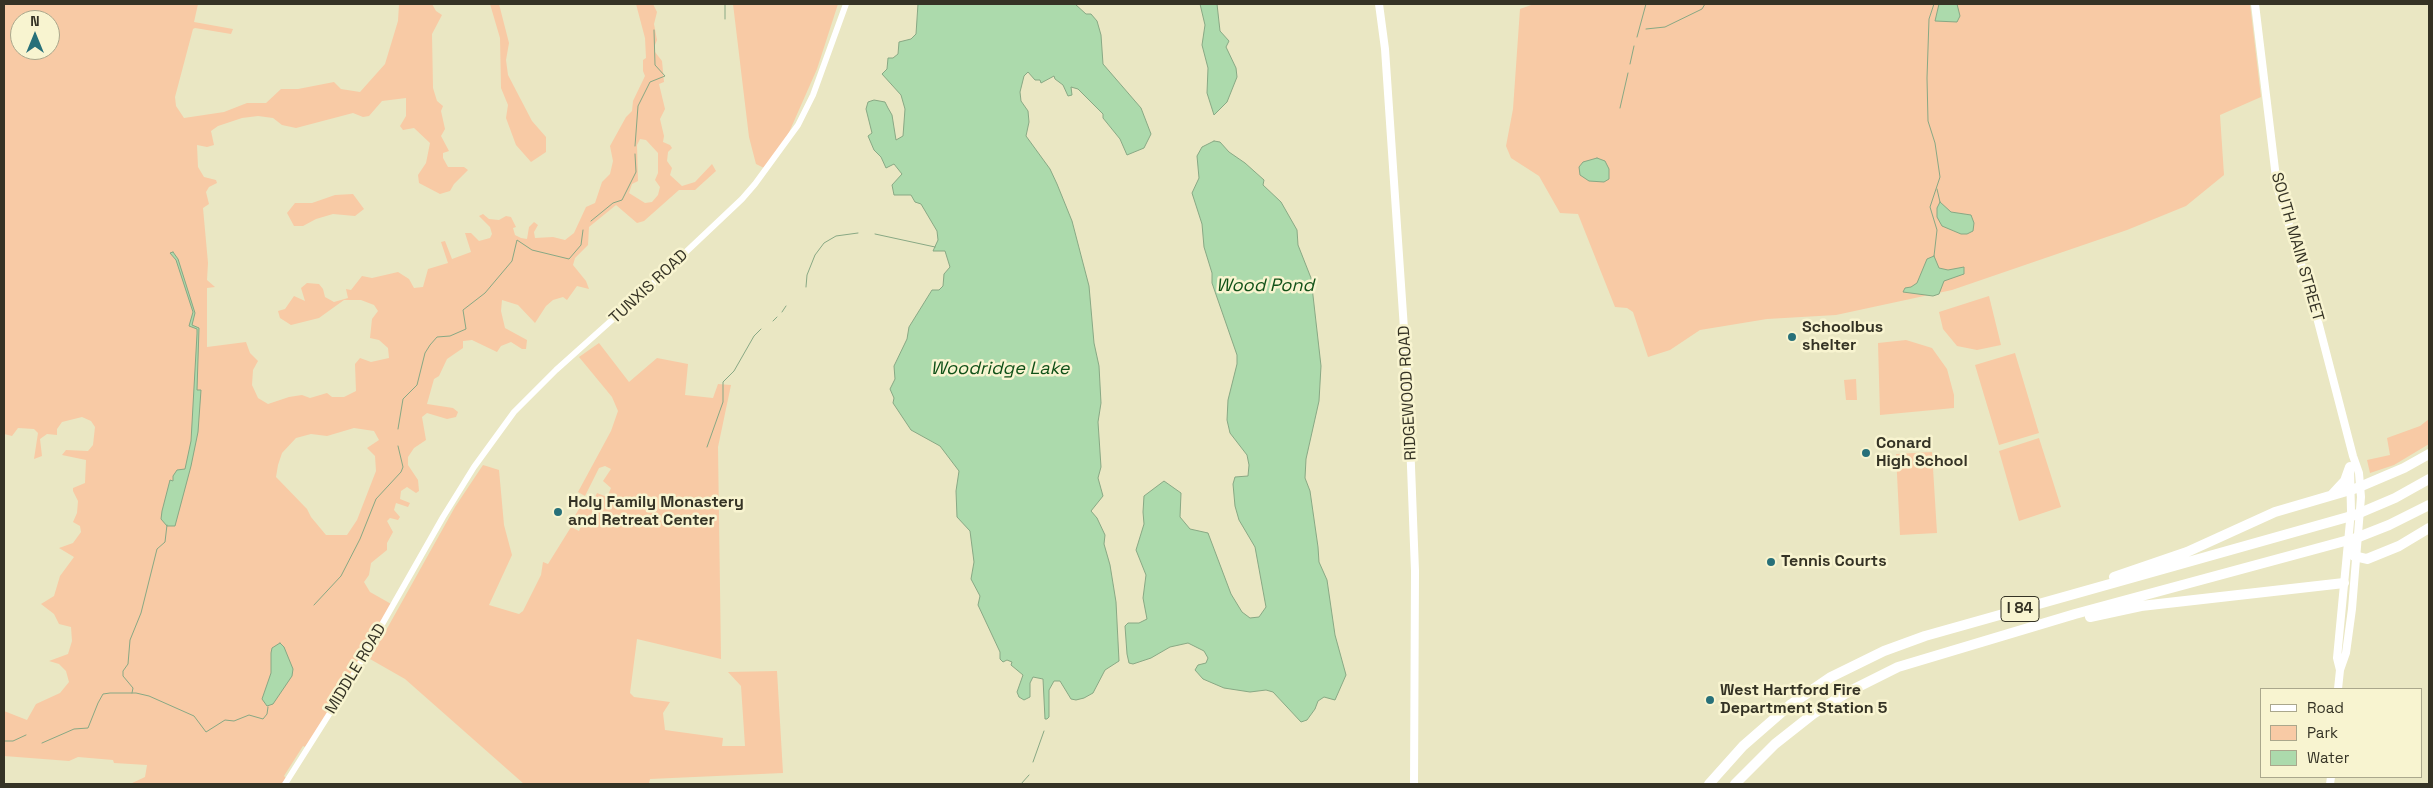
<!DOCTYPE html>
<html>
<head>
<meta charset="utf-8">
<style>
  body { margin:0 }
  #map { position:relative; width:2433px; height:788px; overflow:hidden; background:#eae7c3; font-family:"Space Grotesk",sans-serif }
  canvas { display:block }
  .frame { position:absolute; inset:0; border:5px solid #353325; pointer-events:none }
  .legend { position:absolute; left:2260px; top:688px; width:162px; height:90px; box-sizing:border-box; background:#f8f4d0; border:1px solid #aaa78c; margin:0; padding:6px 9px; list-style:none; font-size:15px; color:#353325 }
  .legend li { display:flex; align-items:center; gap:10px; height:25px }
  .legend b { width:25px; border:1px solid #aaa78c }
  .north { position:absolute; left:10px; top:10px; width:50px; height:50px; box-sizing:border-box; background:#f8f4d0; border:1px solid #aaa78c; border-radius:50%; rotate:0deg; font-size:14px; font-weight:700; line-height:20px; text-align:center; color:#353325 }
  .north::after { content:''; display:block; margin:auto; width:18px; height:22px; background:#277079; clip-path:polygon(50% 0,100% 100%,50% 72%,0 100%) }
</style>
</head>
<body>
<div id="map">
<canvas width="2433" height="788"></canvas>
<div class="frame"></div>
<ul class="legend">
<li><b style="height:6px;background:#fff"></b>Road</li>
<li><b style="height:14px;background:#f8caa5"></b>Park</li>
<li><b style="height:14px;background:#acdaac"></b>Water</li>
</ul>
<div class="north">N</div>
</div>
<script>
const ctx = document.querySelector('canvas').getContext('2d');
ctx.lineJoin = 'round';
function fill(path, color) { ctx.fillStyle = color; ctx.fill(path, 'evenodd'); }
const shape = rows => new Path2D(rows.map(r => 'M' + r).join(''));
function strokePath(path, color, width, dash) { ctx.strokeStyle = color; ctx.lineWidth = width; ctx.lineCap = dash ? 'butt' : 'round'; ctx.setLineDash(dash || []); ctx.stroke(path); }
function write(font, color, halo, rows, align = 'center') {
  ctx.font = font + ' "Space Grotesk",sans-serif'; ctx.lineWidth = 5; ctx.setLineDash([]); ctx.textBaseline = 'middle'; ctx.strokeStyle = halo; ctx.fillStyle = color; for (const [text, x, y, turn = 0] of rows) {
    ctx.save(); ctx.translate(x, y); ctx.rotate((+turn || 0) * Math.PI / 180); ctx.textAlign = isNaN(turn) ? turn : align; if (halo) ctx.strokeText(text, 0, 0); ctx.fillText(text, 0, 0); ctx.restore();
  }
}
fill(shape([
  [4,4,198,4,194,22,233,29,231,34,195,28,193,29,175,97,176,106,184,118,224,112,247,103,266,103,281,89,298,89,334,82,341,89,360,92,385,64,398,21,399,4,432,4,436,11,442,15,432,34,433,88,437,101,443,106,441,111,445,129,441,136,449,151,443,153,443,158,448,167,464,167,468,170,454,184,450,191,440,194,419,183,418,175,426,163,430,143,414,128,403,130,400,126,406,116,406,98,382,101,369,116,363,117,353,113,296,128,282,125,273,118,258,116,242,118,218,126,211,131,214,145,207,147,197,145,198,167,204,177,216,180,217,183,209,187,206,192,209,204,203,208,208,263,207,280,215,287,207,288,207,347,246,342,250,353,258,361,253,370,252,385,258,398,268,404,289,397,302,395,310,398,327,393,332,397,344,397,356,391,355,364,360,358,371,362,389,358,388,348,379,340,370,338,372,319,378,311,374,305,361,300,344,300,319,318,291,325,280,318,278,311,285,309,294,296,305,301,301,288,307,283,319,284,323,289,325,297,334,302,348,298,346,289,351,290,362,276,372,278,398,272,409,279,414,288,423,287,428,269,448,263,441,242,445,241,452,259,471,252,465,233,471,233,479,241,490,238,492,234,490,227,479,216,483,214,489,219,499,220,506,216,511,217,516,227,513,228,515,235,521,238,527,239,529,227,534,222,538,225,534,232,535,238,553,237,565,240,574,233,586,207,595,203,602,182,610,174,613,161,610,146,626,117,632,111,633,101,645,76,643,71,643,60,646,58,645,38,636,4,653,4,657,12,654,24,657,40,655,45,655,52,662,61,664,82,659,84,665,109,660,119,664,136,663,142,670,145,672,148,668,152,667,161,672,168,670,175,682,186,695,182,712,164,716,171,695,190,679,190,644,221,637,223,616,205,589,227,588,245,575,258,573,265,586,281,589,289,577,286,567,300,563,297,553,300,546,306,535,323,518,305,502,300,501,311,505,328,527,340,526,349,522,349,511,342,501,346,497,352,472,340,463,341,463,348,447,359,439,376,434,379,427,404,453,408,458,412,456,417,447,419,427,413,422,417,426,440,414,448,408,457,408,465,418,480,419,491,416,493,407,487,401,491,400,499,410,503,408,507,396,503,394,510,400,517,398,520,390,518,387,521,393,532,387,543,387,550,371,563,369,575,364,582,370,592,393,605,307,748,303,746,284,776,288,780,285,784,130,784,145,777,147,765,114,763,113,760,78,757,69,761,4,756,4,711,27,720,36,704,60,693,69,682,66,671,59,664,49,661,68,654,72,641,71,627,59,624,54,614,41,604,54,596,60,576,74,557,59,548,73,543,81,532,80,526,73,522,77,513,78,501,73,491,73,488,85,483,86,460,62,455,66,450,88,451,93,445,95,427,91,421,82,417,62,422,57,429,57,435,47,434,40,439,42,456,34,459,38,433,34,429,18,428,12,436,4,434],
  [20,20,50,20,50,50,20,50],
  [640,139,646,140,658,153,658,173,655,180,660,187,658,195,652,202,645,203,629,193,632,184,638,181,637,145],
  [354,428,374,431,379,440,367,448,375,456,376,471,357,520,347,535,326,535,311,517,307,509,276,477,278,465,282,453,296,438,311,434,327,436],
  [490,4,499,4,509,43,506,60,508,75,532,121,546,137,546,152,531,162,516,145,506,118,508,105,501,88,500,38],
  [733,4,838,4,817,69,787,137,764,168,756,164,749,137],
  [1534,4,2250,4,2261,97,2220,115,2224,175,2186,206,2127,230,1952,290,1836,315,1767,319,1700,330,1670,350,1648,357,1633,312,1627,308,1615,307,1578,214,1560,213,1539,176,1511,158,1506,146,1513,109,1520,9],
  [353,194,364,209,355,216,333,214,316,219,303,226,294,226,287,213,295,203,312,203,335,195],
  [1989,296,2001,345,1977,350,1957,346,1943,329,1939,312],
  [1906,340,1932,348,1947,369,1954,395,1954,408,1880,415,1878,343],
  [599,343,629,382,657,358,688,364,685,395,713,398,718,384,731,385,718,447,721,659,637,639,630,693,634,697,670,702,663,713,665,730,723,738,722,746,745,746,741,686,728,672,777,671,783,773,650,779,649,784,524,784,405,679,370,659,455,507,483,465,499,470,504,525,512,555,489,605,519,614,523,611,541,575,543,562,548,564,571,527,579,531,582,524,573,519,583,502,591,505,597,493,607,497,611,488,603,481,611,469,605,466,599,468,585,496,578,492,611,431,618,411,612,397,579,357],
  [2015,353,2039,433,1999,445,1975,365],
  [1856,379,1857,400,1846,400,1844,380],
  [2429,419,2429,444,2394,465,2370,473,2367,460,2390,455,2387,438,2420,426],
  [2039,438,2061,507,2019,521,1999,451],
  [1932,452,1937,533,1900,535,1896,454]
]), '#f8caa5');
const water = shape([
  [918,4,1075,4,1086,14,1091,14,1097,21,1101,35,1103,64,1141,108,1151,134,1144,148,1127,155,1120,139,1103,118,1103,114,1078,89,1071,87,1072,95,1068,96,1063,85,1055,79,1054,76,1041,83,1040,80,1035,80,1028,72,1024,76,1020,92,1021,101,1028,111,1029,122,1026,136,1050,169,1057,184,1072,221,1089,286,1094,343,1099,366,1101,403,1098,422,1101,467,1098,478,1103,496,1091,511,1097,518,1105,535,1104,544,1110,565,1116,602,1119,661,1105,670,1093,693,1084,698,1076,700,1071,699,1060,681,1054,681,1049,690,1049,717,1047,719,1045,719,1043,679,1033,677,1030,683,1030,697,1024,700,1019,697,1017,692,1023,675,1011,665,1012,662,1007,660,1003,662,1000,659,1000,652,978,605,980,596,971,579,974,562,970,531,957,517,956,491,959,471,940,446,911,430,893,403,894,398,890,389,895,379,894,366,907,339,909,327,932,290,939,290,943,286,944,274,950,267,945,251,933,251,938,240,937,231,921,204,915,202,911,195,894,195,892,185,902,174,894,164,886,168,881,157,874,150,868,136,872,133,866,109,868,102,874,100,885,102,888,108,892,115,896,140,903,136,905,109,901,95,882,74,887,69,888,58,893,58,898,54,899,42,911,39,916,34,918,4],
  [1200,4,1217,4,1220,31,1229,41,1226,47,1236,68,1237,77,1227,102,1214,115,1207,93,1208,68,1202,45,1205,25,1200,4],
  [1939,4,1957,4,1960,16,1957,22,1935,21,1939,4],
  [1214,141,1220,142,1229,152,1245,163,1264,180,1263,185,1281,202,1297,230,1298,245,1311,278,1321,366,1319,401,1306,459,1305,478,1310,491,1318,547,1319,562,1327,580,1335,635,1346,675,1335,700,1324,697,1318,701,1315,709,1307,720,1301,722,1273,692,1266,690,1250,692,1224,688,1203,679,1195,670,1198,665,1206,663,1208,658,1204,651,1188,643,1170,647,1151,658,1133,664,1129,663,1127,654,1125,626,1128,623,1139,623,1147,619,1143,598,1146,575,1136,550,1144,524,1143,512,1144,496,1164,481,1181,493,1180,517,1190,529,1208,533,1231,594,1242,612,1250,618,1259,617,1266,607,1255,547,1239,520,1235,506,1233,484,1235,477,1248,476,1249,465,1247,455,1230,433,1227,420,1228,400,1237,364,1237,355,1212,283,1212,273,1204,247,1202,224,1192,193,1199,178,1197,156,1202,147,1214,141],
  [1597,158,1605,161,1609,169,1609,179,1604,182,1589,181,1580,175,1579,167,1583,162,1597,158],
  [1940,202,1951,212,1971,215,1974,223,1973,231,1967,234,1961,234,1942,226,1937,217,1937,208,1940,202],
  [173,252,178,259,195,313,192,325,199,328,197,390,201,390,198,432,191,466,175,526,167,526,161,519,162,511,170,480,173,481,173,476,177,470,185,469,191,441,197,334,197,329,189,326,193,312,176,260,170,253,173,252],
  [1934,256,1939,268,1948,270,1964,267,1964,274,1944,281,1939,294,1933,296,1903,292,1905,288,1911,287,1917,283,1927,259,1934,256],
  [280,643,284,647,293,669,292,676,273,704,267,706,262,699,271,673,271,653,272,648,280,643]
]);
fill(water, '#acdaac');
strokePath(water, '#88a884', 1);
strokePath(shape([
  [725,4,725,19],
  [1934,4,1929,19,1927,78,1928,121,1935,143,1940,177,1930,207,1937,230,1934,256],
  [1646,29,1665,27,1702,9,1705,4],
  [1637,37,1646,4],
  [1630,64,1634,46],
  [1620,108,1628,73],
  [635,146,638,106,650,82,665,76,655,65,654,30],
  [1937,189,1940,202],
  [591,221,613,203,622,200,636,172,635,154],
  [875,234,935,247],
  [806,287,807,275,815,255,824,243,836,236,858,233],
  [782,312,786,306],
  [773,321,777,317],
  [398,429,403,399,417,385,425,353,430,345,437,337,450,336,466,329,463,310,485,293,512,261,517,240,532,250,569,259,581,245,583,230],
  [707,447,723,402,723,382,734,371,754,336,761,329],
  [314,605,341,576,360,539,376,499,401,472,403,467,398,446],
  [132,693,133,688,123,676,123,671,128,664,130,640,141,613,157,549,165,542,167,525],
  [4,741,13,741,26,735],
  [42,743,74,729,88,728,98,703,103,694,110,693,136,693,149,696,194,716,206,732,225,720,234,721,249,715,263,719,267,714,268,707],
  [1033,762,1044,731],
  [1021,784,1029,775]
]), '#88a884', 1);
strokePath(shape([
  [285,784,347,686,443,517,474,467,514,412,556,370,651,285,742,199,755,184,798,125,813,95,846,4]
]), '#fff', 6);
strokePath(shape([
  [1379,4,1385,49,1408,388,1415,571,1414,784],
  [2255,4,2277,186,2314,306,2353,456,2359,473,2361,497,2352,609,2346,653,2340,670],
  [2338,689,2340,670,2337,658,2351,511,2350,470],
  [2330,784,2331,777]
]), '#fff', 8);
strokePath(shape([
  [2332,495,2345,481,2350,467],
  [2348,543,2354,556,2367,559,2399,546,2429,528],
  [2114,577,2187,552,2275,512,2357,488,2404,468,2429,454],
  [2090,617,2141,606,2344,583],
  [1709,784,1743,746,1790,705,1831,677,1884,651,1925,636,2355,515,2395,498,2429,479],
  [1735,784,1775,744,1813,714,1848,692,1898,667,2075,614,2356,538,2389,525,2429,505]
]), '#fff', 10);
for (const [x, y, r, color] of [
  [1792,337,5,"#277079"],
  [1866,453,5,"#277079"],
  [558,512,5,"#277079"],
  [1771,562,5,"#277079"],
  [1710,700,5,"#277079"]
]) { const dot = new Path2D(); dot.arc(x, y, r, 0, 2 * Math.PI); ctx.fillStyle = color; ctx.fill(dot); strokePath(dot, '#f8f4d0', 2); }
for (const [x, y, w] of [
  [2020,609,38]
]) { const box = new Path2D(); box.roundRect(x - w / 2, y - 12.5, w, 25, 4); ctx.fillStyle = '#f8f4d0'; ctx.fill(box); strokePath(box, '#353325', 1); }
write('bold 15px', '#353325', null, [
  ["I 84",2020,609]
]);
write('16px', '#353325', '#f8f4d0', [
  ["SOUTH MAIN STREET",2297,247,74],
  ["TUNXIS ROAD",649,287,-43],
  ["RIDGEWOOD ROAD",1408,393,-93],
  ["MIDDLE ROAD",356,669,-59]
]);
write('bold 16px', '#353325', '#f8f4d0', [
  ["Schoolbus",1802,328],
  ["shelter",1802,346],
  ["Conard",1876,444],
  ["High School",1876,462],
  ["Holy Family Monastery",568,503],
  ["and Retreat Center",568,521],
  ["Tennis Courts",1781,562],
  ["West Hartford Fire",1720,691],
  ["Department Station 5",1720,709]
], 'left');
write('italic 18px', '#105118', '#f8f4d0', [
  ["Wood Pond",1265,286],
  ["Woodridge Lake",1000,369]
]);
</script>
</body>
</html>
